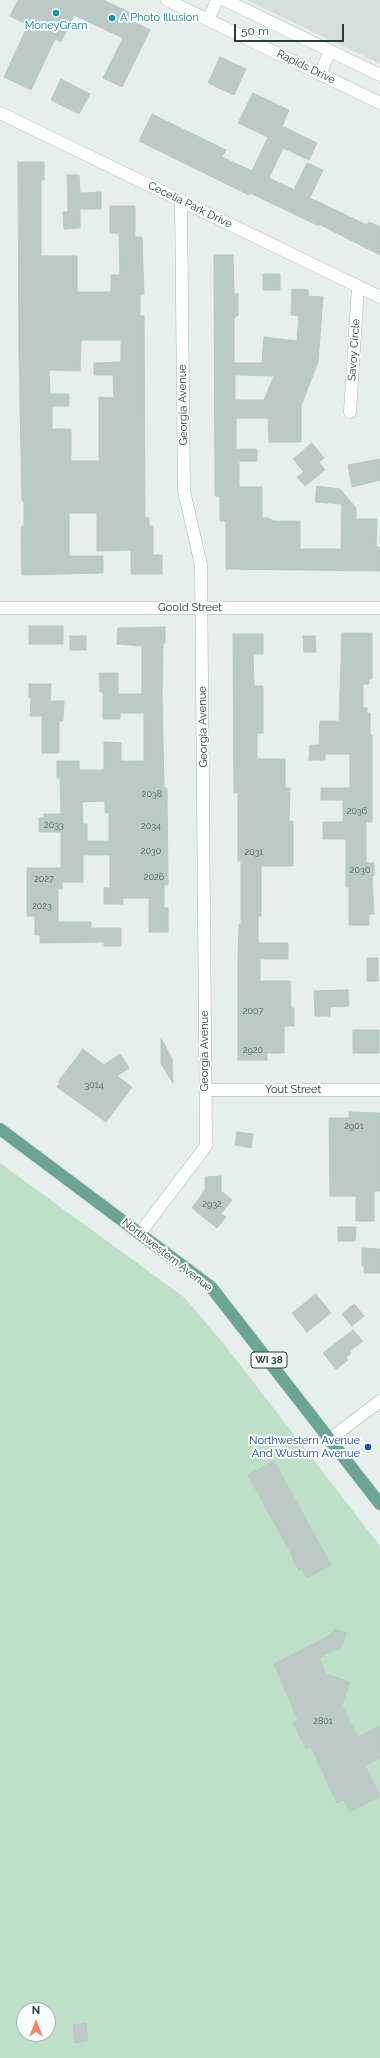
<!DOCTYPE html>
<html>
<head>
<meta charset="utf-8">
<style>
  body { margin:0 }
  #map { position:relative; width:380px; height:2058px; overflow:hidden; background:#e6efeb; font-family:Raleway,sans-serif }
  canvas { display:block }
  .north { position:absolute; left:16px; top:2002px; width:40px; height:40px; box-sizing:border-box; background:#f7fbf9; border:1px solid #a3b1ad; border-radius:50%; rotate:0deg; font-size:11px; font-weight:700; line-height:16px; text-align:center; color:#24423a }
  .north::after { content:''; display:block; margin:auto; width:14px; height:18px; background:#f4845f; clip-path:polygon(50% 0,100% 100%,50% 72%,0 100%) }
  .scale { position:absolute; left:234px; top:24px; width:110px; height:18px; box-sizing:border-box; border:2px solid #24423a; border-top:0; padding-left:5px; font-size:12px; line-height:14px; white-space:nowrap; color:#24423a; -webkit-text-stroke:3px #f7fbf9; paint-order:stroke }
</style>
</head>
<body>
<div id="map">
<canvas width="380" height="2058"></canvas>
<div class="north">N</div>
<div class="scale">50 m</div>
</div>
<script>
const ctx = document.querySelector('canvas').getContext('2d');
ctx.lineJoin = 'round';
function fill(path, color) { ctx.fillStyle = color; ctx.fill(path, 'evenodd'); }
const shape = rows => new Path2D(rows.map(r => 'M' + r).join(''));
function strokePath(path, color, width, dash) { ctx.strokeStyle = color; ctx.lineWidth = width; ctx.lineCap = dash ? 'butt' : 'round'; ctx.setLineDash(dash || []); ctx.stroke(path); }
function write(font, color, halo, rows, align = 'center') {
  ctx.font = font + ' Raleway,sans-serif'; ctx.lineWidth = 4; ctx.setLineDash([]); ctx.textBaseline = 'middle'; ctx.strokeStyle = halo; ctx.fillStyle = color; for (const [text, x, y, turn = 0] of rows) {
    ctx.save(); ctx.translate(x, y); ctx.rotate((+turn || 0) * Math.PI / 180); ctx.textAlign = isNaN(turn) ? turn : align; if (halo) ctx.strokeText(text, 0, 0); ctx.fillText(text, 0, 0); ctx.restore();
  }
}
fill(shape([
  [247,0,380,0,380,64]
]), '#d4dfda');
fill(shape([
  [0,1163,185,1298,224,1344,380,1546,380,2058,0,2058],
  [24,2010,48,2010,48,2034,24,2034]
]), '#bfe0c8');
const building = shape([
  [18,0,103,0,133,14,130,20,150,30,122,87,103,78,123,38,74,15,61,42,55,39,31,90,4,77,28,25,10,16,18,0],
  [220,57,246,69,234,95,208,83,220,57],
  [61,79,90,94,79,114,51,100,61,79],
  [253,93,289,110,282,126,317,143,309,160,283,148,269,178,294,190,307,163,323,170,310,198,367,225,369,222,380,227,380,255,319,224,319,226,250,193,249,195,139,141,152,114,226,150,222,157,252,171,268,137,238,123,253,93],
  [18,162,44,162,44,180,41,180,41,256,77,256,77,292,111,292,111,275,120,275,119,233,110,233,110,206,135,206,135,237,142,237,144,294,140,294,140,316,144,316,145,518,149,518,149,526,153,526,153,555,162,555,162,574,131,574,131,550,97,551,97,513,69,513,69,556,103,556,103,573,22,575,21,529,22,526,24,526,24,501,22,501,19,356,18,162],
  [81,340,121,340,121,362,94,363,94,375,113,375,114,398,99,397,99,461,71,461,71,429,52,429,52,406,69,406,69,394,50,394,49,370,80,371,81,340],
  [67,175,79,175,80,193,101,192,101,209,80,209,80,228,64,229,63,212,68,212,67,175],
  [214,255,233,255,234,294,238,294,238,315,234,318,234,363,262,363,264,337,297,341,299,316,291,315,292,289,308,290,308,296,323,297,318,362,301,406,301,442,269,442,268,418,236,418,236,449,257,449,257,461,239,461,239,487,262,487,262,518,268,518,274,521,300,521,300,549,341,549,342,504,315,502,317,486,340,489,356,508,356,519,377,519,376,547,380,547,380,571,226,569,226,521,220,521,220,496,215,496,214,255],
  [235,375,274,376,264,400,235,400,235,375],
  [263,274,280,274,280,290,263,290,263,274],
  [312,443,324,458,319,462,325,470,305,486,297,477,304,472,293,459,312,443],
  [380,459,380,480,352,487,348,465,380,459],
  [29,626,63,626,63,644,29,644,29,626],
  [165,627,165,643,163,643,162,694,164,788,167,788,168,885,164,885,164,908,168,908,168,932,149,932,149,898,123,898,123,904,104,904,104,888,110,888,110,855,83,855,83,882,62,882,62,889,58,889,58,922,91,922,91,928,121,928,121,946,104,946,104,942,40,943,40,935,35,935,35,916,27,916,27,868,61,868,61,832,39,832,39,818,44,818,44,814,61,814,60,778,57,778,57,761,79,761,79,770,104,770,104,742,121,743,121,761,144,761,144,713,120,713,120,719,103,719,103,692,100,692,99,673,118,673,118,694,142,694,142,646,117,644,118,628,165,627],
  [105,801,105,813,109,813,109,841,87,841,87,824,83,824,82,802,105,801],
  [342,633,372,633,372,679,369,679,369,684,363,684,363,708,367,708,367,713,370,713,370,735,372,735,372,822,366,822,366,863,374,863,374,876,372,876,374,914,369,914,369,925,349,925,349,887,346,887,346,839,323,839,323,822,343,822,343,800,321,800,321,788,350,788,350,754,325,754,325,760,309,760,310,745,319,745,320,721,339,721,342,633],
  [233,634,263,634,263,654,253,654,254,686,263,686,263,733,257,733,257,759,285,759,285,788,290,788,289,821,293,821,293,866,261,866,261,916,258,916,258,943,288,943,288,959,260,959,260,981,290,981,291,1008,294,1008,294,1026,284,1026,284,1053,267,1053,267,1060,238,1060,238,962,239,924,241,924,241,861,238,861,238,793,234,793,233,634],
  [70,636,86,636,86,650,70,650,70,636],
  [303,636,315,636,316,652,304,652,303,636],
  [29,684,51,684,50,701,64,701,63,721,59,721,59,753,42,753,42,716,30,716,31,697,29,697,29,684],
  [367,958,378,958,378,981,367,981,367,958],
  [348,990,349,1006,330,1007,330,1016,315,1016,314,991,348,990],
  [353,1030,379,1030,379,1053,353,1053,353,1030],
  [161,1038,172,1059,173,1083,161,1064,161,1038],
  [83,1049,104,1065,120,1054,129,1068,117,1076,132,1087,106,1122,57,1087,60,1083,58,1082,83,1049],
  [349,1112,380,1113,380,1191,374,1191,374,1221,356,1221,356,1196,330,1196,329,1118,349,1118,349,1112],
  [237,1132,253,1134,251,1148,235,1145,237,1132],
  [221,1176,221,1191,232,1200,221,1214,226,1217,217,1228,192,1208,205,1190,205,1177,221,1176],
  [338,1227,356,1227,355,1241,338,1241,338,1227],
  [362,1248,380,1249,380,1273,364,1273,364,1266,362,1266,362,1248],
  [316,1294,331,1313,307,1332,292,1313,316,1294],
  [354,1304,364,1316,352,1326,342,1314,354,1304],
  [353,1330,363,1341,350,1351,351,1353,346,1358,348,1360,336,1369,323,1353,353,1330],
  [274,1461,331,1565,307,1578,302,1569,299,1571,292,1558,293,1557,248,1475,274,1461],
  [335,1629,346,1633,342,1646,319,1658,326,1674,350,1682,342,1705,358,1737,380,1726,380,1758,365,1766,380,1796,350,1812,344,1800,337,1803,311,1747,306,1749,293,1722,298,1720,274,1664,329,1636,335,1629],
  [86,2023,88,2041,75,2043,73,2025,86,2023]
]);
fill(building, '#bbcac4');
strokePath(building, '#b8c9c2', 1);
const minor = shape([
  [0,113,380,297],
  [350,412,358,287],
  [0,608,380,608],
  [206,1090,380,1090],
  [140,1233,206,1146,201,565,184,491,181,200],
  [330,1439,380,1401]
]);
const tertiary = shape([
  [167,0,380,103],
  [225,0,380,75],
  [208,20,217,0],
  [320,74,330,51]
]);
const primary = shape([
  [0,1129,211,1287,380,1504]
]);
strokePath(minor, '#a8b8b2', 13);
strokePath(tertiary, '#a8b8b2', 13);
strokePath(primary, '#c2cac8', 13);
strokePath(minor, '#fff', 12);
strokePath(tertiary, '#fff', 12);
strokePath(primary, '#6aa596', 12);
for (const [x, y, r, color] of [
  [56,13,4,"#0f9aa8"],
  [112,18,4,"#0f9aa8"],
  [368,1447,4,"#1a4fb4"]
]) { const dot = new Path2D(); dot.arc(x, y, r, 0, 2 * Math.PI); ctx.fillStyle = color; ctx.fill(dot); strokePath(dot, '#f7fbf9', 1.5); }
write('9px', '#4a645c', null, [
  ["2038",152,794],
  ["2036",357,811],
  ["2033",54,825],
  ["2034",151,826],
  ["2030",151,851],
  ["2031",254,852],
  ["2030",360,870],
  ["2026",154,877],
  ["2027",44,879],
  ["2023",42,906],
  ["2007",253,1011],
  ["2920",253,1050],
  ["3014",94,1085],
  ["2901",354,1126],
  ["2932",212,1204],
  ["2801",323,1721]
]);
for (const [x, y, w] of [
  [269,1360,36]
]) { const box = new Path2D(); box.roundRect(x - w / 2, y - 8, w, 16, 3); ctx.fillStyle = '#f7fbf9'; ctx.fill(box); strokePath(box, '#24423a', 1); }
write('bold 10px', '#24423a', null, [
  ["WI 38",269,1360]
]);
write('11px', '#0d838f', '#f7fbf9', [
  ["A Photo Illusion",120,18],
  ["MoneyGram",56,26,"center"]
], 'left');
write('11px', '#24423a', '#f7fbf9', [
  ["Rapids Drive",306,67,26],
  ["Cecelia Park Drive",190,205,26],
  ["Savoy Circle",354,350,-86],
  ["Georgia Avenue",183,405,-91],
  ["Goold Street",190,608],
  ["Georgia Avenue",203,727,-91],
  ["Georgia Avenue",205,1051,-90],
  ["Yout Street",293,1090],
  ["Northwestern Avenue",167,1255,38]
]);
write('11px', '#164399', '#f7fbf9', [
  ["Northwestern Avenue",360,1441],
  ["And Wustum Avenue",360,1454]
], 'right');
</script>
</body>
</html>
